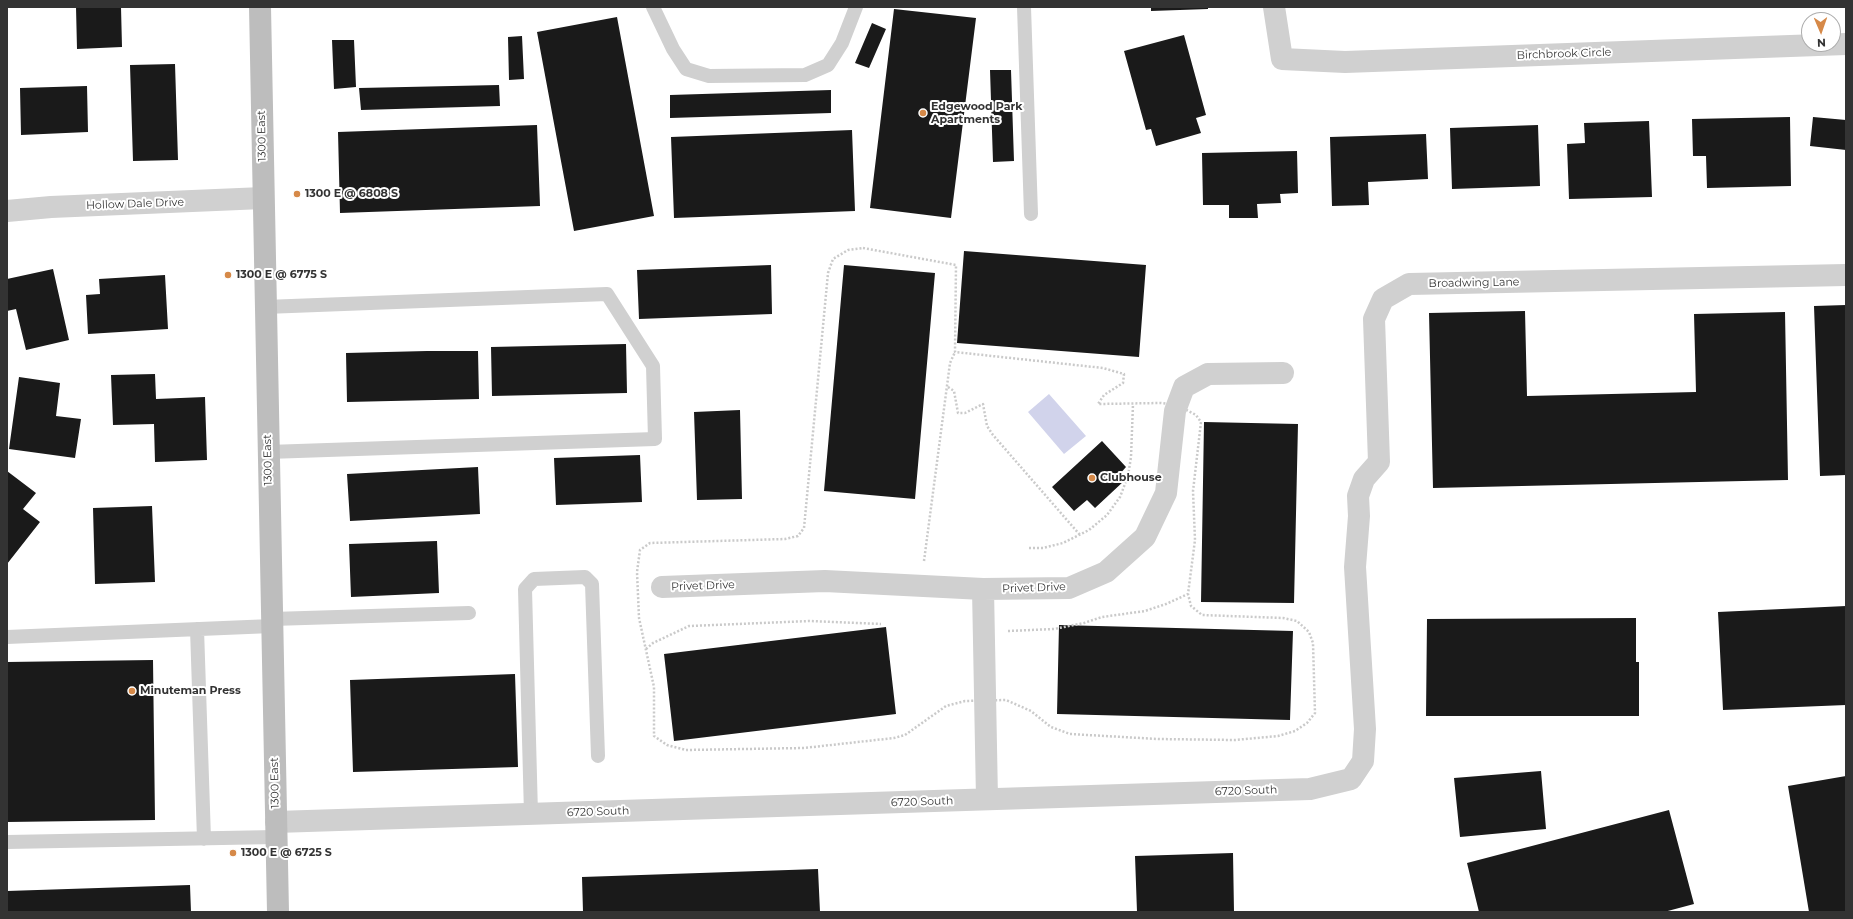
<!DOCTYPE html>
<html>
<head>
<meta charset="utf-8">
<style>
  body { margin:0 }
  #map { position:relative; width:1853px; height:919px; overflow:hidden; background:#fff; font-family:Montserrat,sans-serif }
  canvas { display:block }
  .frame { position:absolute; inset:0; border:8px solid #333; pointer-events:none }
  .north { position:absolute; left:1801px; top:12px; width:40px; height:40px; box-sizing:border-box; background:#fff; border:1px solid #adadad; border-radius:50%; rotate:178deg; font-size:11px; font-weight:700; line-height:16px; text-align:center; color:#333 }
  .north::after { content:''; display:block; margin:auto; width:14px; height:18px; background:#d68948; clip-path:polygon(50% 0,100% 100%,50% 72%,0 100%) }
</style>
</head>
<body>
<div id="map">
<canvas width="1853" height="919"></canvas>
<div class="frame"></div>
<div class="north">N</div>
</div>
<script>
const ctx = document.querySelector('canvas').getContext('2d');
ctx.lineJoin = 'round';
function fill(path, color) { ctx.fillStyle = color; ctx.fill(path, 'evenodd'); }
const shape = rows => new Path2D(rows.map(r => 'M' + r).join(''));
function strokePath(path, color, width, dash) { ctx.strokeStyle = color; ctx.lineWidth = width; ctx.lineCap = dash ? 'butt' : 'round'; ctx.setLineDash(dash || []); ctx.stroke(path); }
function write(font, color, halo, rows, align = 'center') {
  ctx.font = font + ' Montserrat,sans-serif'; ctx.lineWidth = 4; ctx.setLineDash([]); ctx.textBaseline = 'middle'; ctx.strokeStyle = halo; ctx.fillStyle = color; for (const [text, x, y, turn = 0] of rows) {
    ctx.save(); ctx.translate(x, y); ctx.rotate((+turn || 0) * Math.PI / 180); ctx.textAlign = isNaN(turn) ? turn : align; if (halo) ctx.strokeText(text, 0, 0); ctx.fillText(text, 0, 0); ctx.restore();
  }
}
fill(shape([
  [1049,394,1086,436,1064,454,1028,412]
]), '#d1d3eb');
fill(shape([
  [76,7,121,7,122,47,77,49],
  [1151,7,1208,7,1208,9,1151,11],
  [894,9,976,18,951,218,870,208],
  [617,17,654,216,574,231,537,32],
  [872,23,886,29,869,68,855,63],
  [1184,35,1206,115,1196,118,1201,133,1156,146,1151,129,1146,130,1124,51],
  [522,36,524,79,509,80,508,37],
  [332,40,354,40,356,87,334,89],
  [175,64,178,160,133,161,130,65],
  [990,70,1011,70,1014,161,993,162],
  [499,85,500,106,361,110,359,88],
  [87,86,88,132,21,135,20,88],
  [831,90,831,113,670,118,670,95],
  [1790,117,1791,186,1707,188,1706,156,1693,156,1692,119],
  [1813,117,1846,120,1846,150,1810,146],
  [1649,121,1652,197,1569,199,1567,144,1585,143,1584,123],
  [537,125,540,206,340,213,338,132],
  [1538,125,1540,186,1452,189,1450,128],
  [852,130,855,211,674,218,671,137],
  [1426,134,1428,179,1368,182,1369,205,1332,206,1330,137],
  [1297,151,1298,193,1280,194,1281,203,1257,204,1258,218,1229,218,1229,205,1203,205,1202,153],
  [964,251,1146,265,1139,357,957,343],
  [771,265,772,314,639,319,637,270],
  [844,265,935,273,915,499,824,491],
  [53,269,69,340,26,350,16,309,7,311,7,279],
  [165,275,168,329,88,334,86,295,100,294,99,279],
  [1846,305,1846,475,1820,476,1814,306],
  [1525,311,1527,396,1696,392,1694,314,1785,312,1788,480,1433,488,1429,313],
  [626,344,627,393,492,396,491,347],
  [427,351,478,351,479,399,347,402,346,353],
  [155,374,156,399,205,397,207,460,155,462,154,424,113,425,111,375],
  [19,377,60,383,56,416,81,419,75,458,9,449],
  [740,410,742,499,697,500,694,412],
  [1204,422,1298,424,1294,603,1201,602],
  [1102,441,1126,467,1119,475,1124,481,1095,508,1087,500,1074,511,1052,487],
  [640,455,642,502,556,505,554,458],
  [478,467,480,514,350,521,347,474],
  [7,471,36,493,23,509,40,522,7,564],
  [152,506,155,582,95,584,93,508],
  [437,541,439,593,351,597,349,544],
  [1846,606,1846,705,1723,710,1718,612],
  [1636,618,1636,662,1639,662,1639,716,1426,716,1427,619],
  [1059,625,1293,631,1290,720,1057,714],
  [886,627,896,714,674,741,664,654],
  [153,660,155,820,7,822,7,662],
  [515,674,518,767,353,772,350,680],
  [1541,771,1546,829,1460,837,1454,778],
  [1846,776,1846,912,1809,912,1788,786],
  [1669,810,1694,904,1664,912,1479,912,1467,863],
  [1233,853,1234,912,1137,912,1135,856],
  [818,869,820,912,583,912,582,877],
  [190,885,191,912,7,912,7,891]
]), '#1a1a1a');
strokePath(shape([
  [863,248,956,265,955,352,1103,368,1124,374,1123,383,1104,395,1098,404,1161,403,1177,405,1196,415,1201,422,1193,491,1195,540,1188,594,1191,606,1202,615,1283,618,1297,621,1309,632,1313,643,1315,713,1307,723,1295,731,1278,736,1235,740,1158,739,1070,734,1051,727,1031,711,1006,700,965,701,946,706,905,735,894,738,804,748,686,750,667,745,654,736,654,687,639,618,637,572,640,550,650,543,785,539,798,536,804,528,828,273,833,259,848,250,863,248],
  [948,387,954,391,958,413,965,413,983,404,987,426,993,435,1080,535],
  [1029,548,1043,548,1063,543,1089,530,1107,515,1120,497,1128,476,1131,457,1133,404],
  [924,561,950,363,955,352],
  [1008,631,1054,629,1084,623,1102,617,1145,611,1166,604,1188,594],
  [646,649,653,643,689,626,809,621,881,624]
]), '#cacaca', 2.5, [2, 2]);
strokePath(shape([
  [653,7,673,49,686,69,709,76,805,75,828,65,842,43,856,7],
  [1024,7,1031,214],
  [265,307,607,294,653,366,655,439,268,452],
  [272,619,469,613],
  [197,629,204,839],
  [7,637,272,626],
  [531,814,525,589,534,579,585,577,592,584,598,756],
  [7,842,276,837]
]), '#d0d0d0', 14);
strokePath(shape([
  [1274,7,1282,59,1345,62,1846,44],
  [7,211,51,207,263,198],
  [662,587,825,581,983,589,1069,588,1106,572,1145,537,1166,493,1175,411,1184,387,1208,374,1283,373],
  [983,589,987,799],
  [276,822,1310,789,1351,779,1363,761,1365,729,1355,567,1359,516,1358,496,1364,479,1379,462,1374,319,1383,299,1409,284,1846,275]
]), '#d0d0d0', 22);
strokePath(shape([
  [260,7,278,912]
]), '#bdbdbd', 22);
for (const [x, y, r, color] of [
  [923,113,4,"#d68948"],
  [297,194,4,"#d68948"],
  [228,275,4,"#d68948"],
  [1092,478,4,"#d68948"],
  [132,691,4,"#d68948"],
  [233,853,4,"#d68948"]
]) { const dot = new Path2D(); dot.arc(x, y, r, 0, 2 * Math.PI); ctx.fillStyle = color; ctx.fill(dot); strokePath(dot, '#fff', 1.5); }
write('11px', '#333', '#fff', [
  ["Birchbrook Circle",1564,54,-2],
  ["1300 East",262,136,-91],
  ["Hollow Dale Drive",135,204,-2],
  ["Broadwing Lane",1474,283,-1],
  ["1300 East",268,460,-91],
  ["Privet Drive",703,586,-2],
  ["Privet Drive",1034,588,-2],
  ["1300 East",275,783,-91],
  ["6720 South",1246,791,-2],
  ["6720 South",922,802,-2],
  ["6720 South",598,812,-2]
]);
write('bold 11px', '#333', '#fff', [
  ["Edgewood Park",931,107],
  ["Apartments",931,120],
  ["1300 E @ 6808 S",305,194],
  ["1300 E @ 6775 S",236,275],
  ["Clubhouse",1100,478],
  ["Minuteman Press",140,691],
  ["1300 E @ 6725 S",241,853]
], 'left');
</script>
</body>
</html>
